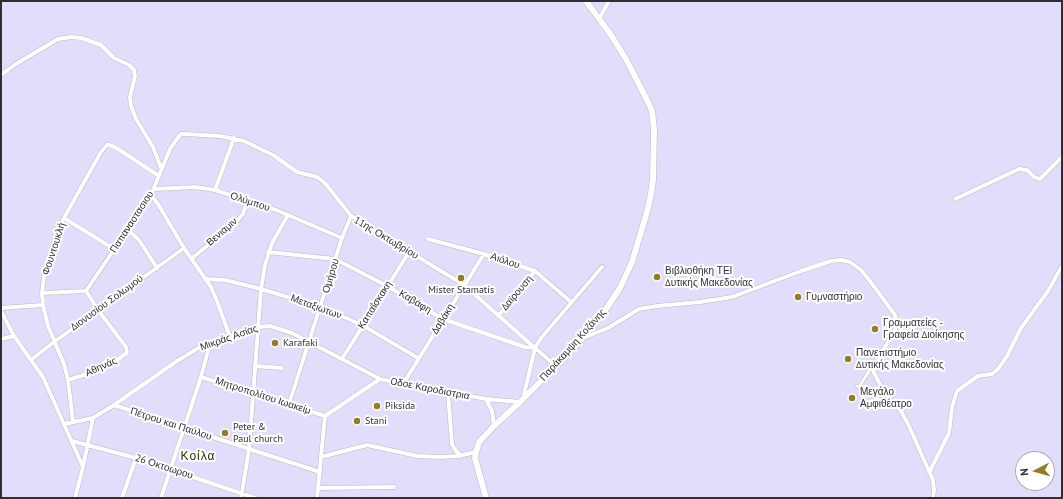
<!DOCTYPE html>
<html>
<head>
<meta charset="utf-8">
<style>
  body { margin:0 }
  #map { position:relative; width:1063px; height:499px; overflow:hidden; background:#f3f2fa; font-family:"PT Sans",sans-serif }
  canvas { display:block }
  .frame { position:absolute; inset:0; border:2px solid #2f2f32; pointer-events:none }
  .north { position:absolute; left:1015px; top:451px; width:40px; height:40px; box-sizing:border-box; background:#fff; border:1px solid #acacad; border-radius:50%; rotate:264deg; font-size:11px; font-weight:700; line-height:16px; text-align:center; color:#2f2f32 }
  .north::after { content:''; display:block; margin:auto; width:14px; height:18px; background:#917e25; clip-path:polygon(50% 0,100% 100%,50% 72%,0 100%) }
</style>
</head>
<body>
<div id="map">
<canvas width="1063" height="499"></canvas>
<div class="frame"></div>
<div class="north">N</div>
</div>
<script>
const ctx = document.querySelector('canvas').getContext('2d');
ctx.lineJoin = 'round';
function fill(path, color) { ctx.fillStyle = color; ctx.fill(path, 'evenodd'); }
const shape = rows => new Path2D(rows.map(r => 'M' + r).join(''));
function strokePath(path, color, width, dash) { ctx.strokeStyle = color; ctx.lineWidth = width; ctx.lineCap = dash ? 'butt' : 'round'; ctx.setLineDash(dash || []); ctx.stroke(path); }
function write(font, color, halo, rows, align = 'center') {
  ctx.font = font + ' "PT Sans",sans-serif'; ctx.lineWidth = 4; ctx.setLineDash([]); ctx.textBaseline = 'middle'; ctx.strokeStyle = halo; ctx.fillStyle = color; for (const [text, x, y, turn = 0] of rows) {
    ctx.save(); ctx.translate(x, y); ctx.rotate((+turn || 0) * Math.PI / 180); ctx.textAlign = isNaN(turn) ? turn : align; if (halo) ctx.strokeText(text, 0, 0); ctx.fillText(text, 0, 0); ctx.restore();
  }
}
fill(shape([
  [1,1,1062,1,1062,498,1,498],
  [1023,459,1047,459,1047,483,1023,483]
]), '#e1ddfb');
const pedestrian = shape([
  [857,386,884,402,892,402],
  [859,387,871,368,873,369]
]);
const minor = shape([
  [599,19,609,1],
  [1,75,16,64,58,39,71,37,81,38,101,45,114,58,129,65,134,70,135,76,130,97,131,106,136,119,153,147,161,168],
  [154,189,195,187,215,190,276,210,342,238],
  [215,190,234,138],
  [151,195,158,204,184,248,211,287,217,301,230,337],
  [955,199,1019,169,1027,170,1034,177,1039,179,1042,177,1062,157],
  [64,218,114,249],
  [127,229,139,240,157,268],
  [428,239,484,254,535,271,571,302],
  [268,252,335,259,387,286,443,319,525,347,535,348,556,366],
  [191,259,235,223,243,214,247,201],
  [205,279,225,280,261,289,321,307,362,325,418,358],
  [86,291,151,195,170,149,177,139,181,134,185,134,220,136,244,141,273,155,297,172,317,177,325,183,351,216,464,285,535,348],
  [42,293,86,291],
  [1,308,43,305],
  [1,311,14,336,43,377,83,467],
  [499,315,535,271],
  [583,338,608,328,639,309,657,306,700,302,732,297,801,271,831,261,841,260,850,262,861,270,870,281,895,315,896,326,895,330,875,364,873,369,874,373,882,388,889,398,901,411,908,424,933,480,934,490,933,498],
  [1,339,14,336],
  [32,359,54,342,184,248],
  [342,359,409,252],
  [255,366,282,368],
  [201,377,325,416],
  [68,380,90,373,111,364,127,353,126,347,98,310,86,291],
  [403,384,484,254],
  [448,393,452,444,456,451,461,456],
  [486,399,492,411,494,426],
  [523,399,535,348,541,338,602,267],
  [289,404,342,238,351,216],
  [114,405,320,472],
  [325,416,380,379],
  [73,422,68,380,64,364,48,326,43,305,42,293,44,276,56,236,64,218,101,152,107,145,109,145,115,147,159,176],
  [64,424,93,418,114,405,177,361,200,347,258,327,270,326,292,333,380,379,403,384,486,399,520,402],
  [72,441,136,458,255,498],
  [321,457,367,445,417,456,441,457,458,456,476,452],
  [930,471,949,433,952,407,957,391,978,376,992,374,998,369,1007,356,1021,328,1048,291,1062,266],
  [318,488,394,487],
  [75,498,83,467,93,418],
  [122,498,136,458],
  [161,498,201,377,210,343],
  [241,498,249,449,261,289,265,265,272,243,288,215],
  [317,498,325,416]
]);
const secondary = shape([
  [486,498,475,458,476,452,479,442,494,426,520,402,570,352,594,324,606,309,620,288,632,262,647,212,651,194,653,180,654,130,652,111,648,102,626,59,611,35,586,1]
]);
strokePath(pedestrian, '#bab9c1', 4);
strokePath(minor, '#bab9c1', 5);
strokePath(secondary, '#bab9c1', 7);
strokePath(pedestrian, '#fff', 3);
strokePath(minor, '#fff', 4);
strokePath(secondary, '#fff', 6);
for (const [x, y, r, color] of [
  [657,277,4,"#917e25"],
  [461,278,4,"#917e25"],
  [798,297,4,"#917e25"],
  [875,329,4,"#917e25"],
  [275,343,4,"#917e25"],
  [848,359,4,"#917e25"],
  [852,398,4,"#917e25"],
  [377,406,4,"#917e25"],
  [357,421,4,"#917e25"],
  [225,433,4,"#917e25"]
]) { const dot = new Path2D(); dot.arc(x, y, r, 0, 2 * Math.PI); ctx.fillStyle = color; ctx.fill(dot); strokePath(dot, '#fff', 1.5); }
write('10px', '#2f2f32', '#fff', [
  ["Ολύμπου",250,202,18],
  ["Παπαναστασιου",132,222,-57],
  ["Βενιαμιν",222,232,-41],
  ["11ης Οκτωβρίου",386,238,31],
  ["Φουντουκλή",54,249,-72],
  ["Αιόλου",505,261,19],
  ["Ομήρου",331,276,-73],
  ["Δαϊρουση",517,293,-50],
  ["Καβάφη",415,302,31],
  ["Διονυσίου Σολωμού",107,303,-36],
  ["Καπαΐσκακη",375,305,-58],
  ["Μεταξιωτων",316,307,20],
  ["Δαβάκη",443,319,-58],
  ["Μικράς Ασίας",229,338,-19],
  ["Παράκαμψη Κοζάνης",573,345,-48],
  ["Αθηνάς",101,367,-24],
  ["Oδοε Καροδιστρια",430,389,11],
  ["Μητροπολίτου Ιωακείμ",263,396,18],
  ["Πέτρου και Παύλου",171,424,18],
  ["26 Οκτοωρου",164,467,18]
]);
write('10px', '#2f2f32', '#fff', [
  ["Βιβλιοθήκη ΤΕΙ",665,271],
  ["Δυτικής Μακεδονίας",665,283],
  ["Mister Stamatis",461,290,"center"],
  ["Γυμναστήριο",806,297],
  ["Γραμματείες -",883,323],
  ["Γραφεία Διοίκησης",883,335],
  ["Karafaki",283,343],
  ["Πανεπιστήμιο",856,353],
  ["Δυτικής Μακεδονίας",856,365],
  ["Μεγάλο",860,392],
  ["Αμφιθέατρο",860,404],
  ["Piksida",385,406],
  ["Stani",365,421],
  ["Peter &",233,427],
  ["Paul church",233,439]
], 'left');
ctx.letterSpacing = '1px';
write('12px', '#342b00', '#fff', [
  ["Κοίλα",198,457]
]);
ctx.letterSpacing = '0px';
</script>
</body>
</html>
